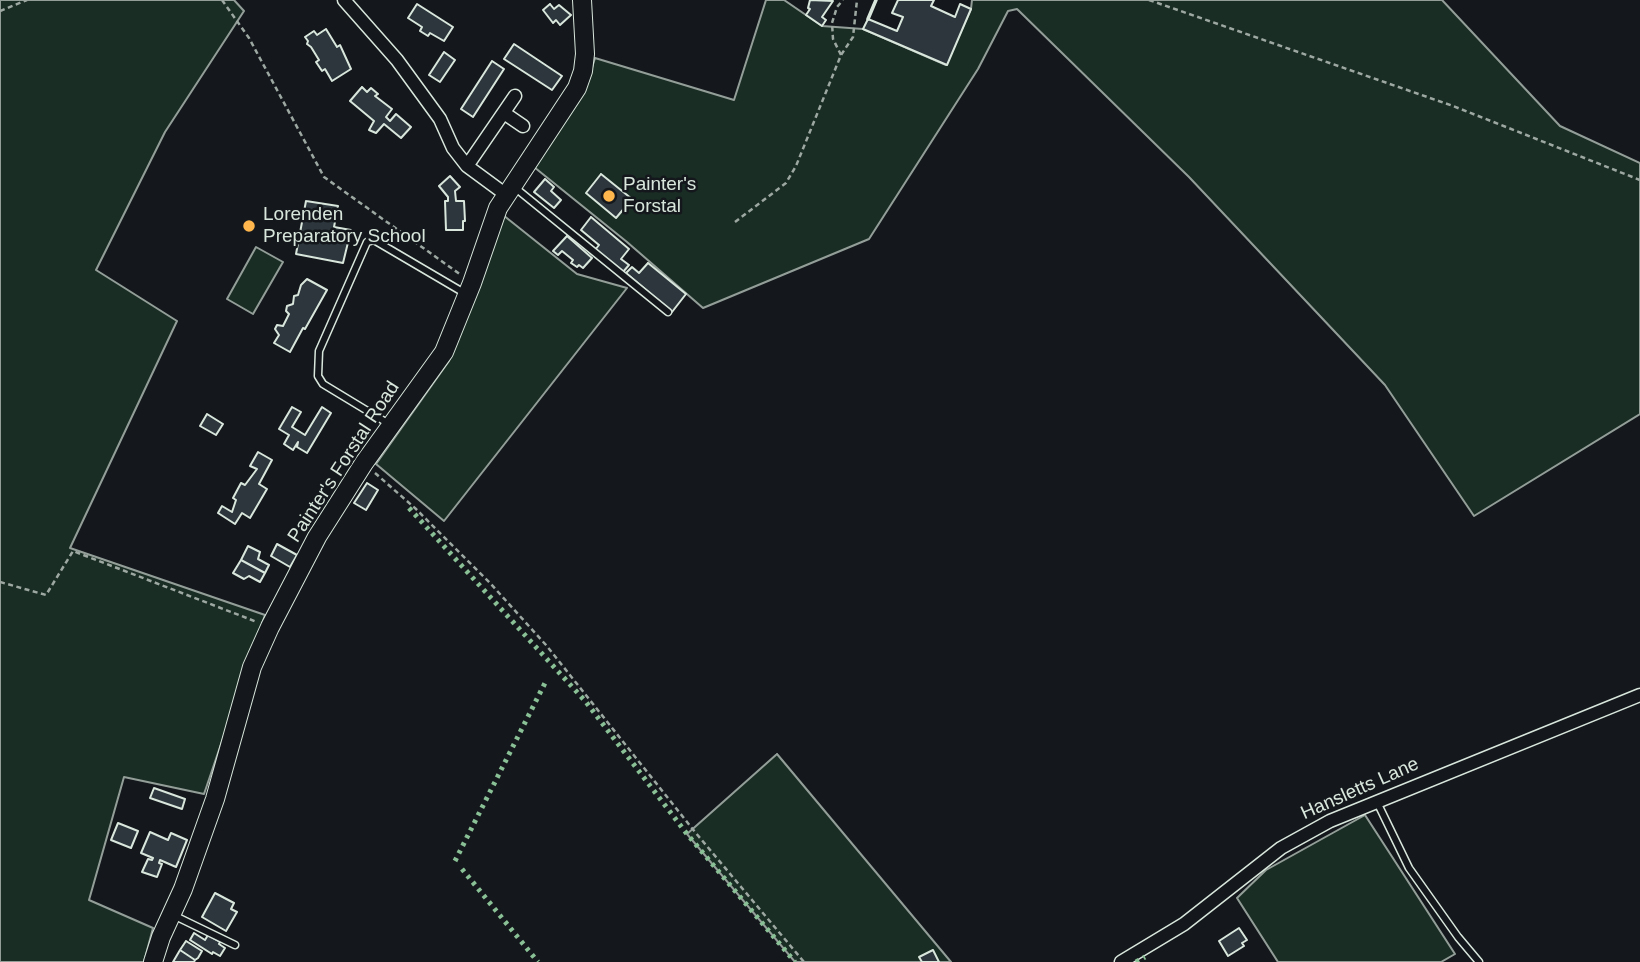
<!DOCTYPE html>
<html>
<head>
<meta charset="utf-8">
<style>
  body { margin:0 }
  canvas { display:block; background:#14181c }
</style>
</head>
<body>
<canvas width="1640" height="962"></canvas>
<script>
const ctx = document.querySelector('canvas').getContext('2d');
ctx.lineJoin = 'round';
function fill(path, color) { ctx.fillStyle = color; ctx.fill(path, 'evenodd'); }
const shape = rows => new Path2D(rows.map(r => 'M' + r).join(''));
function strokePath(path, color, width, dash) { ctx.strokeStyle = color; ctx.lineWidth = width; ctx.lineCap = dash ? 'butt' : 'round'; ctx.setLineDash(dash || []); ctx.stroke(path); }
function write(font, color, halo, rows, align = 'center') {
  ctx.font = font + ' Arial,sans-serif'; ctx.lineWidth = 5; ctx.setLineDash([]); ctx.textBaseline = 'middle'; ctx.strokeStyle = halo; ctx.fillStyle = color; for (const [text, x, y, turn = 0] of rows) {
    ctx.save(); ctx.translate(x, y); ctx.rotate((+turn || 0) * Math.PI / 180); ctx.textAlign = isNaN(turn) ? turn : align; if (halo) ctx.strokeText(text, 0, 0); ctx.fillText(text, 0, 0); ctx.restore();
  }
}
const green = shape([
  [0,0,234,0,244,11,165,132,96,270,177,321,70,548,265,615,204,794,124,777,89,900,153,928,144,962,0,962,0,0],
  [766,0,784,0,822,26,863,29,946,65,971,9,972,0,1442,0,1560,126,1640,163,1640,414,1474,516,1385,385,1189,177,1017,9,1008,11,978,69,869,239,703,308,627,242,534,167,585,90,595,58,734,100,766,0],
  [503,215,577,274,627,288,444,521,376,464,449,361,503,215],
  [256,247,283,262,253,314,227,299,256,247],
  [777,754,951,962,795,962,687,834,777,754],
  [1365,815,1455,954,1441,962,1278,962,1237,898,1266,870,1365,815]
]);
fill(green, '#1a2d24');
strokePath(green, '#939e99', 2);
const building = shape([
  [810,0,833,1,822,17,826,20,822,26,806,15,810,9,808,8,810,0],
  [898,0,934,0,931,6,955,17,960,4,971,9,947,65,863,29,868,19,897,31,903,17,892,13,898,0],
  [417,4,453,27,444,41,430,33,428,36,420,31,422,27,408,18,417,4],
  [550,4,554,9,559,5,571,15,560,25,556,20,553,23,543,10,550,4],
  [326,29,337,47,340,45,351,69,332,81,325,69,322,71,316,62,319,60,311,47,307,44,308,41,305,37,314,31,317,35,326,29],
  [514,44,562,76,552,90,504,59,514,44],
  [444,52,455,60,440,82,429,75,444,52],
  [492,61,504,69,473,117,461,109,492,61],
  [362,87,367,92,371,88,378,94,375,96,392,109,386,117,390,121,396,114,411,127,401,138,384,124,376,133,369,130,374,121,350,101,362,87],
  [601,174,632,199,616,218,586,193,601,174],
  [450,176,460,187,455,191,456,201,464,201,465,221,463,221,463,230,446,230,445,201,448,201,448,197,439,186,450,176],
  [545,179,554,187,551,191,561,200,554,208,534,192,545,179],
  [306,201,338,206,334,227,351,230,343,263,296,254,306,201],
  [591,217,629,249,621,259,629,265,623,272,595,250,599,245,581,230,591,217],
  [567,236,592,258,583,268,579,265,577,267,571,263,573,260,562,251,558,255,553,251,567,236],
  [648,263,686,294,672,312,626,273,632,267,639,273,648,263],
  [307,279,327,290,305,329,303,328,290,352,274,343,279,335,275,329,277,325,283,326,289,314,286,311,287,306,293,304,294,296,298,295,301,285,307,279],
  [292,407,301,412,292,427,305,435,322,407,331,413,307,453,297,447,298,442,293,450,284,444,289,435,279,429,292,407],
  [207,414,223,424,216,435,200,426,207,414],
  [258,452,272,460,259,484,267,489,250,518,242,513,235,524,218,513,222,506,232,512,236,500,233,498,241,483,245,485,257,469,250,466,258,452],
  [367,483,378,490,366,510,354,503,367,483],
  [277,544,297,555,290,567,271,556,277,544],
  [248,546,260,552,258,559,269,565,265,573,241,560,248,546],
  [241,560,265,573,260,582,249,576,244,579,233,573,241,560],
  [154,788,185,799,182,809,150,798,154,788],
  [118,823,138,831,131,848,111,840,118,823],
  [150,832,168,840,171,833,187,840,176,867,160,860,159,863,162,864,157,877,142,872,148,859,152,860,153,858,141,853,150,832],
  [215,893,234,903,231,909,237,912,226,931,202,917,215,893],
  [1239,928,1247,940,1242,943,1244,946,1228,956,1219,941,1239,928],
  [194,933,205,940,208,935,220,942,219,944,225,948,220,956,213,952,212,954,190,940,194,933],
  [186,941,202,951,198,958,195,960,180,950,186,941],
  [180,950,195,960,194,962,173,962,180,950],
  [933,950,939,962,922,962,919,957,933,950]
]);
fill(building, '#2c363c');
strokePath(building, '#d8e6dc', 2);
const lane = shape([
  [513,186,668,312],
  [389,424,323,384,318,376,319,351,367,242,374,240,466,294],
  [1377,802,1409,868,1458,937,1479,962],
  [173,915,235,945]
]);
const street = shape([
  [344,0,397,60,440,119,453,148,467,166,505,194],
  [504,113,523,126],
  [467,166,515,96],
  [1121,962,1184,924,1281,848,1330,821,1640,695]
]);
const secondary = shape([
  [153,962,161,937,183,889,215,799,252,667,270,627,317,537,364,463,444,352,472,283,498,208,577,88,583,71,585,54,582,0]
]);
strokePath(lane, '#d8e6dc', 9);
strokePath(street, '#d8e6dc', 15);
strokePath(secondary, '#d8e6dc', 20);
strokePath(shape([
  [222,0,249,38,324,177,461,275],
  [1149,0,1453,106,1640,180],
  [0,11,27,0],
  [841,55,833,39,832,23,837,7,843,0],
  [735,222,786,183,796,166,841,55,853,37,857,0],
  [375,473,416,509,490,583,546,645,695,832,804,962],
  [0,582,46,595,73,551,257,622]
]), '#9da8a2', 2.5, [5, 3.5]);
strokePath(lane, '#14181c', 6);
strokePath(street, '#14181c', 12);
strokePath(secondary, '#14181c', 18);
strokePath(shape([
  [409,508,586,702,687,834,795,962],
  [455,861,545,683],
  [462,869,538,962],
  [1136,962,1145,957]
]), '#8ac095', 5, [3.5, 5]);
strokePath(shape([
  [868,19,876,0]
]), '#d8e6dc', 3.5);
for (const [x, y, r, color] of [
  [609,196,7,"#ffb74d"],
  [249,226,7,"#ffb74d"]
]) { const dot = new Path2D(); dot.arc(x, y, r, 0, 2 * Math.PI); ctx.fillStyle = color; ctx.fill(dot); strokePath(dot, '#14181c', 2.5); }
write('19px', '#d8e6dc', '#14181c', [
  ["Painter's",623,185],
  ["Forstal",623,207],
  ["Lorenden",263,215],
  ["Preparatory School",263,237]
], 'left');
write('19px', '#d8e6dc', '#14181c', [
  ["Painter's Forstal Road",344,462,-57],
  ["Hansletts Lane",1360,789,-24]
]);
</script>
</body>
</html>
